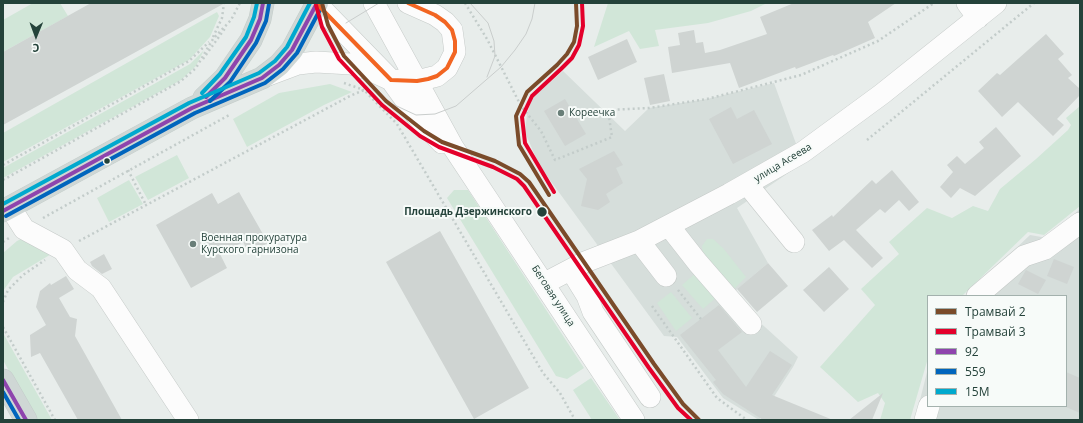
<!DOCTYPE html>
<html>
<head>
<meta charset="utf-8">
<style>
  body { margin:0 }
  #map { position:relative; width:1083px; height:423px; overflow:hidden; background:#e8edeb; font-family:"Open Sans",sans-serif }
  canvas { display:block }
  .frame { position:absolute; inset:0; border:4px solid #24423a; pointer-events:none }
  .legend { position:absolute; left:927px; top:295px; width:140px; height:112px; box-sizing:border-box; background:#f7fbf9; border:1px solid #a3b1ad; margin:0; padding:5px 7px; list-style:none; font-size:12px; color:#24423a }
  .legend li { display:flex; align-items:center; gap:8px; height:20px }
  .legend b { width:20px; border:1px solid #a3b1ad }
  .north { position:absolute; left:16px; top:16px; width:40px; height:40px; -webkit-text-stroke:3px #f7fbf9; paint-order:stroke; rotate:181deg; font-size:11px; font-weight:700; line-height:16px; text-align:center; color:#24423a }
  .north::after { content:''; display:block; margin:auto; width:14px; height:18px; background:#24423a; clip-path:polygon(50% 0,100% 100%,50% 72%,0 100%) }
</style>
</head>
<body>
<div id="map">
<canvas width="1083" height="423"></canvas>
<div class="frame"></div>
<ul class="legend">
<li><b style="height:5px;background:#7a4b2a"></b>Трамвай 2</li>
<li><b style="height:5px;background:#e4002b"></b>Трамвай 3</li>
<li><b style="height:5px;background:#8e44ad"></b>92</li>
<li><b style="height:5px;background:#0065bd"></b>559</li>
<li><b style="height:5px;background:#00a9ce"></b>15М</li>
</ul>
<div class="north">С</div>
</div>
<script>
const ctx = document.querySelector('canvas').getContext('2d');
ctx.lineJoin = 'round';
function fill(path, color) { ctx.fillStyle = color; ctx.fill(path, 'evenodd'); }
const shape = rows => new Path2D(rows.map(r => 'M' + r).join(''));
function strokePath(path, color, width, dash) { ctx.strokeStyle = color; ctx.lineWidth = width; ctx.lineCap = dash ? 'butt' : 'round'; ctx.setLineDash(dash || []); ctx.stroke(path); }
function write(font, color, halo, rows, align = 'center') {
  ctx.font = font + ' "Open Sans",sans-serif'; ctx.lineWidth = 4; ctx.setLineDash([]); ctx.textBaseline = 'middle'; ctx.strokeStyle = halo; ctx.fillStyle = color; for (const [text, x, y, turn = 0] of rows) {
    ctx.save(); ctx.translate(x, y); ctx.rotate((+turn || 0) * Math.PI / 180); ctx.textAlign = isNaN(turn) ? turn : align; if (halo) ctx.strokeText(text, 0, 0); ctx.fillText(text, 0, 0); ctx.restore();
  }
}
fill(shape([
  [563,71,625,131,649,108,707,99,774,83,803,163,737,208,768,263,735,291,754,317,798,357,793,367,759,420,723,398,677,337,664,336,539,165,525,132,527,114,532,98],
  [1080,209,1080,420,915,420,928,368,928,406,1066,406,1066,296,966,296,1030,235,1047,238]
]), '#d6dedb');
fill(shape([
  [33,3,60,3,68,16,3,52,3,20],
  [608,3,767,3,751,11,708,23,655,30,659,46,640,49,629,31,594,47],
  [217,12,219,16,210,37,189,60,3,162,3,133],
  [204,50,196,66,181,80,3,178,3,168,190,64],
  [330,84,352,92,324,105,247,147,233,119,279,93],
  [1080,106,1080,206,1044,235,1028,232,962,296,928,296,928,358,910,420,880,420,885,403,878,393,858,402,820,367,875,305,861,289,899,254,889,242,927,208,952,218,973,206,988,211,1000,189,1036,159,1068,130,1071,125,1066,118],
  [177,155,189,178,148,200,135,177],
  [129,180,143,204,109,222,97,198],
  [454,190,468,190,584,368,567,379,556,376,447,198],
  [25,237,53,253,13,277,3,291,3,253,17,241],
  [707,239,713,239,723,248,746,277,731,292,703,255,702,246],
  [697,272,718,296,703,309,682,285],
  [671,292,692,318,676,331,657,303],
  [3,333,52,420,36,420,3,360],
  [591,378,620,420,592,420,573,390]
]), '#d1e6d8');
fill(shape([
  [91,3,225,3,3,125,3,52],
  [794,3,896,3,868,22,875,38,834,56,833,55,796,69,795,67,739,88,730,63,672,73,668,47,680,45,678,33,694,30,696,43,703,42,705,53,720,50,767,34,760,17],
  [1046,34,1064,54,1058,59,1072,75,1068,78,1080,89,1080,95,1057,119,1064,125,1053,136,1018,102,1002,117,978,91,997,73,1000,75],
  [627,39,637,62,598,80,588,57],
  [664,74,670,101,650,105,644,78],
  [565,99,586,134,565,146,544,111],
  [731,107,737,119,754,110,772,144,733,164,709,119],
  [996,127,1021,156,975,196,960,188,951,198,940,187,953,172,947,165,957,156,965,164,984,148,979,142],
  [614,151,623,165,616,168,623,183,606,194,610,202,598,210,581,206,587,179,579,169],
  [892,170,919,202,909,211,899,200,885,213,880,209,856,230,883,258,872,268,844,240,829,251,812,230,832,215,833,217,872,180,876,184],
  [239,192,268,243,249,253,243,242,220,254,227,268,191,288,156,225,212,193,218,204],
  [440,231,529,388,474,419,386,262],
  [104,254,112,269,102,274,92,266,90,262],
  [1054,259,1074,267,1067,284,1047,276],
  [768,263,788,286,757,312,737,289],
  [829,267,849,289,824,312,803,290],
  [1026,270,1046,280,1038,294,1018,284],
  [66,276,74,289,59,298,70,317,77,319,75,336,122,420,78,420,40,353,31,357,30,335,46,325,36,307,40,291,50,283,51,285],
  [719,305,742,332,718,350,746,387,770,351,792,365,772,395,833,420,763,420,723,394,713,382,716,380,680,335],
  [1066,372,1080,378,1080,413,1066,407],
  [883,393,872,420,849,420]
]), '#cfd4d2');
const minor = shape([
  [316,3,391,80,416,115,442,143],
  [374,3,453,147,634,420],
  [967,3,978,18],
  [266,76,298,64,316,62,351,64,367,69,391,80,417,81,437,76,447,68,455,52,452,30,445,22,435,15,408,3],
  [747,184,794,242],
  [10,207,24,229,63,250,77,270,101,288,188,420],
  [669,226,698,263,751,324],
  [639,241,666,276],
  [571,270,587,296,593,312,650,397],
  [545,283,585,262,639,241,729,194,803,152,882,94,996,3],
  [977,296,1024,256,1045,249,1080,223],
  [925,420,929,406]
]);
const major = shape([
  [204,98,225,78,251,40,260,19,263,3],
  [3,211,192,108,262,78,279,65,292,50,317,3],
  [3,380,26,420]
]);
strokePath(minor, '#c5cac8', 22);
strokePath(major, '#c3ccc9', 23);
strokePath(shape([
  [465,3,487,39,521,106,541,131,555,160,612,137,608,110,649,108,707,99,801,75,878,41,934,3],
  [213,37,222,18,224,3],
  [203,59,226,27],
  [344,83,364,90],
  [867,140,1034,3],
  [3,165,189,61,209,42],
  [128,170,146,205],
  [3,180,181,81,196,68,213,39,231,20,240,3],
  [43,218,231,114],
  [79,241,350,96,364,90,397,124,543,373,560,393,575,420],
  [3,242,9,238],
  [678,290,701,319],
  [3,302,8,290,23,275,45,260],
  [652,306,717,398,747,420],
  [3,327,55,420]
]), '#c3ccca', 2.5, [2, 3]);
strokePath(minor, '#fcfcfc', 21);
strokePath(major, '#cfd7d5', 22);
strokePath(shape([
  [470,3,488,23,494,41,495,56,487,77],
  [346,23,379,3],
  [386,101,416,115,435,114,456,106,501,67,515,50,526,34,532,19,535,3]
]), '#c9cdcc', 1);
strokePath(shape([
  [206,97,225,78,251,40,260,19,263,3],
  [3,211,192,108,262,78,279,65,292,50,317,3],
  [3,380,26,420]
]), '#8e44ad', 4);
strokePath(shape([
  [210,101,230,82,256,43,266,21,269,4],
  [6,216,195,113,265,83,283,69,297,53,322,6],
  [3,392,19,420]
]), '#0065bd', 4);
strokePath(shape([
  [202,93,220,74,246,37,254,17,257,3],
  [3,204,189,103,259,73,275,61,287,47,310,3]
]), '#00a9ce', 4);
strokePath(shape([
  [316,3,391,80,417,81,428,79,437,76,447,68,455,52,455,41,452,30,445,22,435,15,408,3]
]), '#f26522', 4);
strokePath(shape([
  [322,3,328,25,344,56,386,101,424,131,442,142,495,161,520,174,529,182,654,364,683,404,699,420],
  [549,195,519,145,516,116,527,92,557,65,567,54,574,42,577,26,576,3]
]), '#7a4b2a', 4);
strokePath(shape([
  [316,5,322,27,339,59,382,105,420,136,439,147,493,167,517,179,524,186,649,368,678,408,691,420],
  [554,192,525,143,522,117,532,96,561,69,572,58,579,45,583,26,582,3]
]), '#e4002b', 4);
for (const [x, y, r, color] of [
  [561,113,4,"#697e78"],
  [107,161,3.5,"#24423a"],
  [542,212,5.5,"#24423a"],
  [193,244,4,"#697e78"]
]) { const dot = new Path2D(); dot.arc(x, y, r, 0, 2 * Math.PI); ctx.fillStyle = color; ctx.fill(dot); strokePath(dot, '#f7fbf9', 1.5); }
write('10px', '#24423a', '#f7fbf9', [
  ["Кореечка",569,113],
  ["Военная прокуратура",201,238],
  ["Курского гарнизона",201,250]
], 'left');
write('10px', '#24423a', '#f7fbf9', [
  ["улица Асеева",783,163,-31],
  ["Беговая улица",553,296,57]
]);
write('bold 10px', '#24423a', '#f7fbf9', [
  ["Площадь Дзержинского",532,212]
], 'right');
</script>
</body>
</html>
